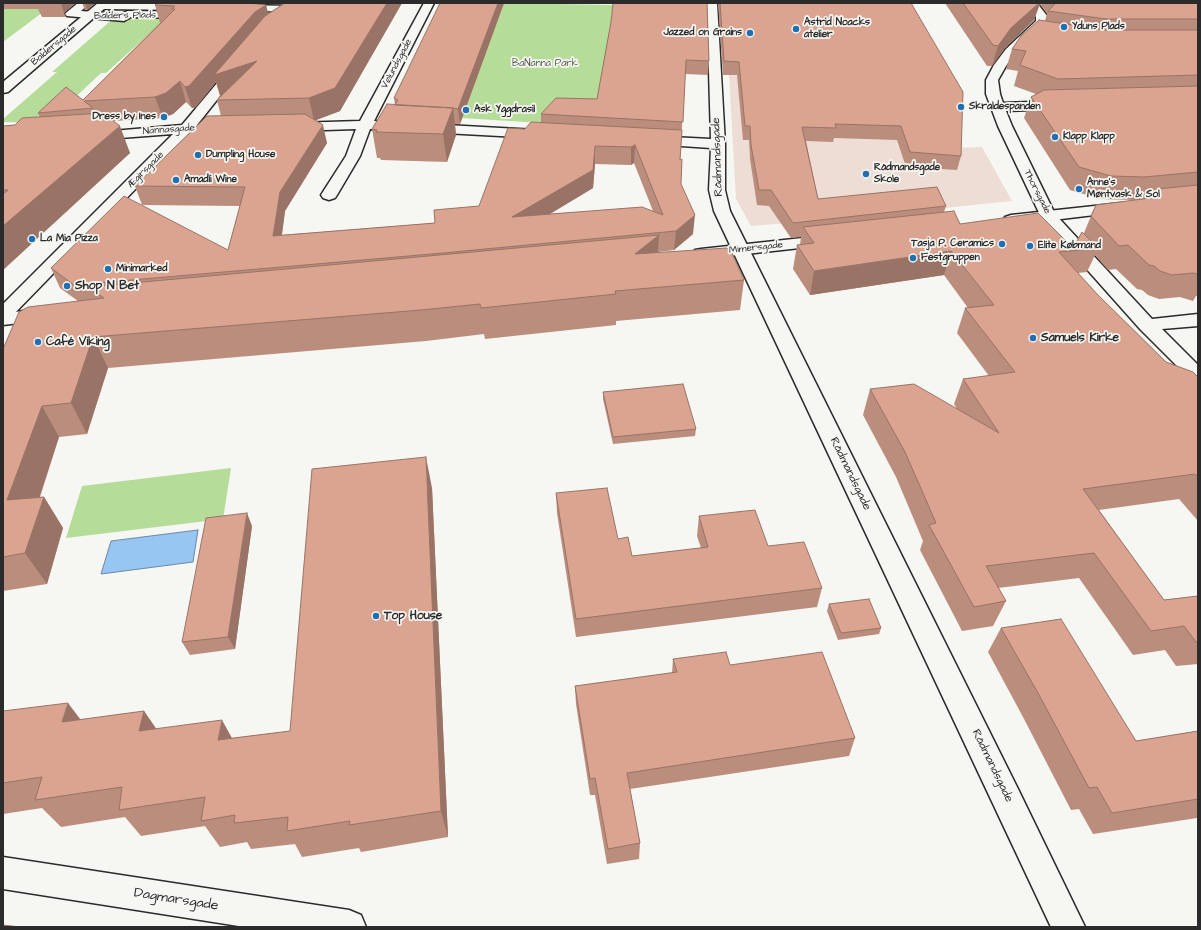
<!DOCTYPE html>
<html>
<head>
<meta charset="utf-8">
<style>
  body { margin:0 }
  #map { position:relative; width:1201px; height:930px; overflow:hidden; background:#f6f6f2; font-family:"Architects Daughter",sans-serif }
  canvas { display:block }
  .frame { position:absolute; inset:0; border:4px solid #2b2b2b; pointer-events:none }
</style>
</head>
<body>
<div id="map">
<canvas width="1201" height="930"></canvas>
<div class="frame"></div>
</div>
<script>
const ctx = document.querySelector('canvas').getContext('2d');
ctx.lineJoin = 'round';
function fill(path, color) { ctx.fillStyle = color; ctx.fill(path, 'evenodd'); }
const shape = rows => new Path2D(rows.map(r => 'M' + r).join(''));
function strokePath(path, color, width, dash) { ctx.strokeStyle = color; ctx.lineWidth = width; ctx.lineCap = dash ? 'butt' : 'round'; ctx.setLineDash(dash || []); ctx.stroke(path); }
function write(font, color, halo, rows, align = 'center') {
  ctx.font = font + ' "Architects Daughter",sans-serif'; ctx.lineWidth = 3.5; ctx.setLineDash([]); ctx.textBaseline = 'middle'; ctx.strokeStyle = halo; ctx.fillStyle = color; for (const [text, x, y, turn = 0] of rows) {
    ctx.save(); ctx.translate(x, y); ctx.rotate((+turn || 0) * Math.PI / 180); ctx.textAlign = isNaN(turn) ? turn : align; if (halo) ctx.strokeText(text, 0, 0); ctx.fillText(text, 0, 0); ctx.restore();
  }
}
fill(shape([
  [729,75,787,77,950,148,982,147,1012,201,839,219,751,226,736,199]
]), '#eeddd5');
fill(shape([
  [3,3,55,3,3,42],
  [503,3,614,5,596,113,556,124,462,118],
  [128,14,170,15,106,73,101,73,48,123,3,122,3,119,57,72,52,72,115,17],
  [231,468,223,519,66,538,82,486]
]), '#b5dc98');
const water = shape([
  [198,530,193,562,101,574,111,541,198,530]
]);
fill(water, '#97c6f3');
strokePath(water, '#6c88a3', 1);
const pedestrian = shape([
  [78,3,90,3,81,11,121,14,128,11,187,12,191,13,193,15,191,17,187,18,131,17,124,21,67,16,65,14,67,12,78,3]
]);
const minor = shape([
  [98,3,185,4,191,7,185,10,104,9,8,92,3,93,3,82,98,3],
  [424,3,434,3,374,121,537,130,542,131,544,134,542,137,537,138,370,129,360,156,337,195,335,198,329,200,323,198,321,195,346,156,356,129,294,131,289,130,287,127,289,124,294,123,360,121,424,3],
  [707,3,717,3,725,144,725,190,730,211,1019,791,1085,927,1051,927,714,211,709,190,711,148,651,144,646,143,644,140,646,137,651,136,711,139,707,3],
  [1026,3,1037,3,1048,17,1048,22,1014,55,1006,66,998,80,1000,94,1003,103,1057,101,1062,102,1064,105,1062,108,1057,109,1006,111,1012,126,1055,214,1152,319,1198,314,1198,326,1162,329,1198,365,1198,382,1191,380,1140,329,1042,219,998,126,986,94,986,80,994,65,1006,49,1036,21,1036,17,1026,3],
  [237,5,294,6,300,9,294,12,233,10,231,8,233,6,237,5],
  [237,63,241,64,243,67,197,125,223,124,228,125,230,128,228,131,190,133,10,318,3,320,3,304,173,134,94,140,89,139,87,136,89,133,182,125,233,64,237,63],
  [3,857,349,910,361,915,366,927,245,927,3,889,3,857]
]);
const tertiary = shape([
  [1122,203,1128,205,1130,208,1128,211,1011,225,1005,223,1003,220,1005,217,1011,215,1122,203],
  [830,235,836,236,838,240,836,244,701,259,695,258,693,254,695,250,701,249,830,235],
  [46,309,53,311,55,315,53,319,3,325,3,313,46,309]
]);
strokePath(pedestrian, '#2b2b2b', 3);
strokePath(minor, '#2b2b2b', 3);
strokePath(tertiary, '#2b2b2b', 3);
fill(pedestrian, '#f6f6f2');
fill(minor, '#f6f6f2');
fill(tertiary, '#f6f6f2');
fill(shape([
  [3,3,76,3,64,13,66,17,42,17,38,9,3,9],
  [82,3,96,3,87,10,85,10],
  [157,3,402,3,340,111,315,120,327,143,285,211,282,235,435,223,479,206,525,129,541,122,541,114,597,99,611,22,709,61,708,75,685,74,680,160,681,184,693,234,674,250,658,252,658,253,744,280,740,310,616,321,616,325,485,339,484,334,426,341,108,368,87,434,59,437,40,497,44,497,63,528,47,584,3,591,3,349,78,301,60,288,51,268,228,250,240,206,142,205,135,186,221,116,217,100,220,96,216,82,196,107,192,108,186,102,173,114,163,118,114,121,130,153,3,270,3,126,15,125,40,117,38,113,83,100,160,23,155,5],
  [259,4,283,4,268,14,266,5],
  [634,163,653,211,550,214,593,188,595,164,631,165],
  [504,3,460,124,455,124,456,135,447,162,381,160,380,158,377,158,372,129,395,105,394,98],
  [718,3,911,3,961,156,957,170,906,167,897,140,834,138,833,142,806,141,818,199,946,206,944,212,960,224,1073,248,1084,233,1091,216,1133,200,1101,199,1070,190,1024,118,1031,97,1036,94,1014,86,1018,71,1006,69,1012,49,1045,21,1047,13,1040,4,1034,20,1005,48,992,66,987,66,945,3,1198,3,1198,296,1196,296,1193,301,1180,297,1159,299,1148,295,1142,290,1137,289,1116,269,1108,270,1095,255,1087,272,1078,273,1097,294,1166,362,1198,377,1198,521,1179,499,1099,510,1164,600,1198,596,1198,664,1176,666,1165,650,1133,655,1079,578,998,588,1006,601,993,626,962,631,920,550,923,541,896,477,863,415,870,389,957,409,954,404,963,379,989,376,957,333,965,308,968,308,944,275,810,295,793,269,797,245,800,245,801,237,791,238,769,206,757,205,750,159,749,140,743,140,737,75,723,75],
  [603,392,696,429,695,436,613,444,603,399],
  [432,488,448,837,361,852,359,848,302,857,295,844,251,849,247,842,220,847,205,826,141,836,125,817,61,827,42,808,3,814,3,711,81,720,144,711,156,729,232,738,290,731],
  [556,493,618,539,632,556,701,548,697,536,699,516,768,546,822,588,817,607,576,637,557,513],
  [252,526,235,649,190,655,182,642],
  [829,604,881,628,879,634,838,640,827,611],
  [1001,628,1136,741,1198,731,1198,819,1197,818,1093,834,1079,809,1071,810,1023,717,988,652],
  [673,659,730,665,855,738,849,756,630,789,640,843,639,859,607,864,595,795,590,795,576,704,575,686,672,673]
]), '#bb8d7d');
fill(shape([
  [61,3,76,3,64,13],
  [85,3,96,3,87,10],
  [387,3,402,3,340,111,314,121,309,98],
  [498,3,504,3,460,124,458,109],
  [1039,3,1040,3,1034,20,1005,48,992,66,998,46,1011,28],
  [266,5,271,24,257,61,221,98,216,82,196,107,192,108,185,87,255,12],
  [180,81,186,102,173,114,163,118,155,97],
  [453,108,456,135,447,162,443,134],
  [323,125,327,143,285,211,279,255,273,236,280,192],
  [120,126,130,153,3,270,3,226],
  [635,145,634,163,631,165,631,147],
  [595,146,595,164,593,188,513,236,512,217],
  [695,215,693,234,674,250,676,231],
  [659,235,657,265,635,254],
  [951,251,944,275,810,295,814,271],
  [93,337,108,368,87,434,71,403],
  [42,406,59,437,28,532,7,500],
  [426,457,432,488,448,837,441,811],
  [44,497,63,528,47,584,25,553],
  [247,513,252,526,235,649,228,637],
  [68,703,90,732,62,722],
  [144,711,164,740,139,731],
  [222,720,238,749,218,740]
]), '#997366');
const building = shape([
  [157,3,249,3,266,5,255,12,189,86,185,87,180,81,166,93,155,97,84,101,93,108,38,113,66,87,83,100,175,9,172,9,175,6,155,5,157,3],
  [285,3,387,3,335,88,309,98,217,100,257,61,214,75,265,16,285,3],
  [440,3,498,3,458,109,453,108,395,105,398,100,394,98,440,3],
  [613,3,707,3,709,61,686,60,683,122,541,114,556,98,597,99,611,22,613,3],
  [720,3,911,3,963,92,961,156,910,152,901,126,835,124,836,128,802,127,818,199,937,187,946,206,793,223,771,190,759,190,751,145,750,126,745,126,739,62,724,61,720,3],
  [963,3,1039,3,1011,28,998,46,993,45,963,3],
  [1055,3,1198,3,1198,19,1106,19,1048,11,1055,4,1055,3],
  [1039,20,1106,30,1198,30,1198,75,1058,79,1020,65,1026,51,1012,49,1021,36,1039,20],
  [1198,86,1198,172,1144,177,1111,176,1079,167,1031,97,1044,90,1198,86],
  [387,104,453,108,443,134,376,132,377,130,372,129,387,104],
  [103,113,120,126,3,226,3,194,8,190,3,190,3,126,15,125,22,118,103,113],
  [305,114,323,125,280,192,273,236,435,223,434,210,479,206,508,128,525,129,531,122,682,130,680,160,682,159,681,184,695,215,676,231,443,253,74,285,51,268,124,196,228,250,245,187,135,186,207,116,305,114],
  [635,145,663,215,642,207,512,217,593,170,595,146,631,147,635,145],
  [1198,185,1198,274,1193,273,1172,275,1160,271,1154,266,1149,265,1128,245,1119,246,1091,216,1096,205,1158,197,1157,189,1198,185],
  [954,211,960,224,1038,213,1073,248,1082,232,1098,248,1059,252,1097,294,1166,362,1193,372,1198,377,1198,477,1195,474,1083,489,1164,600,1198,596,1198,642,1196,642,1184,626,1151,631,1094,553,986,566,1006,601,974,607,929,525,936,523,905,452,870,389,914,384,999,433,963,379,1015,372,965,308,994,305,951,251,814,271,797,245,814,243,803,227,954,211],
  [659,235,635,254,727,248,729,251,731,251,744,280,615,291,616,294,481,308,480,304,421,310,93,337,71,403,42,406,7,500,44,497,25,553,3,557,3,349,19,312,28,307,104,298,88,287,659,235],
  [683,384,696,429,613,437,603,392,683,384],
  [426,457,441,811,349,825,350,821,287,831,288,817,234,823,235,815,201,821,205,797,119,810,122,787,35,800,42,777,3,783,3,711,68,703,62,722,144,711,139,731,222,720,218,740,290,731,312,469,426,457],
  [607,488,618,539,628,537,632,556,708,547,699,516,755,510,768,546,804,542,822,588,576,619,556,493,607,488],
  [247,513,228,637,182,642,206,518,247,513],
  [869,599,881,628,841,633,829,604,869,599],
  [1061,619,1136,741,1198,731,1198,799,1112,813,1097,787,1089,788,1038,693,1001,628,1061,619],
  [726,652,730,665,822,652,855,738,627,773,640,843,608,849,595,778,590,779,575,686,677,672,673,659,726,652],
  [3,925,20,927,3,927,3,925]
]);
fill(building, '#daa491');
strokePath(building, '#997366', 1);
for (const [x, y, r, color] of [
  [1064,27,4,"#1f6fb2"],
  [796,29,4,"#1f6fb2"],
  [750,33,4,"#1f6fb2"],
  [961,107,4,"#1f6fb2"],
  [466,110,4,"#1f6fb2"],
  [164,117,4,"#1f6fb2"],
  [1055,137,4,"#1f6fb2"],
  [198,155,4,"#1f6fb2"],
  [866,174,4,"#1f6fb2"],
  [176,180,4,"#1f6fb2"],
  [1079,189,4,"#1f6fb2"],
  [32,239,4,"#1f6fb2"],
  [1002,244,4,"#1f6fb2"],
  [1030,246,4,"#1f6fb2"],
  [913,258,4,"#1f6fb2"],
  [108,269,4,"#1f6fb2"],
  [67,286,4,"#1f6fb2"],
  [1033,338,4,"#1f6fb2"],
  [38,342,4,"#1f6fb2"],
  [376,616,4,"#1f6fb2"]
]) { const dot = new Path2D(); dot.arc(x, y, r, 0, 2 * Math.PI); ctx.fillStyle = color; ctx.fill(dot); strokePath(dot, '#f6f6f2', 1.5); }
write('10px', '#2b2b2b', '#f6f6f2', [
  ["Balders Plads",125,16,-1],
  ["Baldersgade",54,46,-40],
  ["Vølundsgade",397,64,-62],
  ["Nannasgade",169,130,-4],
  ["Ægirsgade",146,170,-45],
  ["Thorsgade",1037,192,63],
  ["Mimersgade",756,248,-6]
]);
write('bold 10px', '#2b2b2b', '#f6f6f2', [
  ["Astrid Noacks",804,23],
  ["atelier",804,35],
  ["Yduns Plads",1072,27],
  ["Jazzed on Grains",742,33,"right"],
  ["Skraldespanden",969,107],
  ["Ask Yggdrasil",474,110],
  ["Dress by Ines",156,117,"right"],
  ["Klapp Klapp",1063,137],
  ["Dumpling House",206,155],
  ["Rådmandsgade",874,168],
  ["Skole",874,180],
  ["Amadli Wine",184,180],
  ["Anne's",1087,183],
  ["Møntvask & Sol",1087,195],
  ["La Mia Pizza",40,239],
  ["Tasja P. Ceramics",994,244,"right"],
  ["Elite Købmand",1038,246],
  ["Festgruppen",921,258],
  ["Minimarked",116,269]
], 'left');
write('10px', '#4e5746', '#f6f6f2', [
  ["BaNanna Park",545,64]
]);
write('12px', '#2b2b2b', '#f6f6f2', [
  ["Rådmandsgade",718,157,-92],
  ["Rådmandsgade",850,474,64],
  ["Rådmandsgade",992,766,64]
]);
write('bold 12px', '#2b2b2b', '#f6f6f2', [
  ["Shop N Bet",75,286],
  ["Samuels Kirke",1041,338],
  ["Café Viking",46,342],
  ["Top House",384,616]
], 'left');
write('14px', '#2b2b2b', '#f6f6f2', [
  ["Dagmarsgade",176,900,9]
]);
</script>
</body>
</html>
